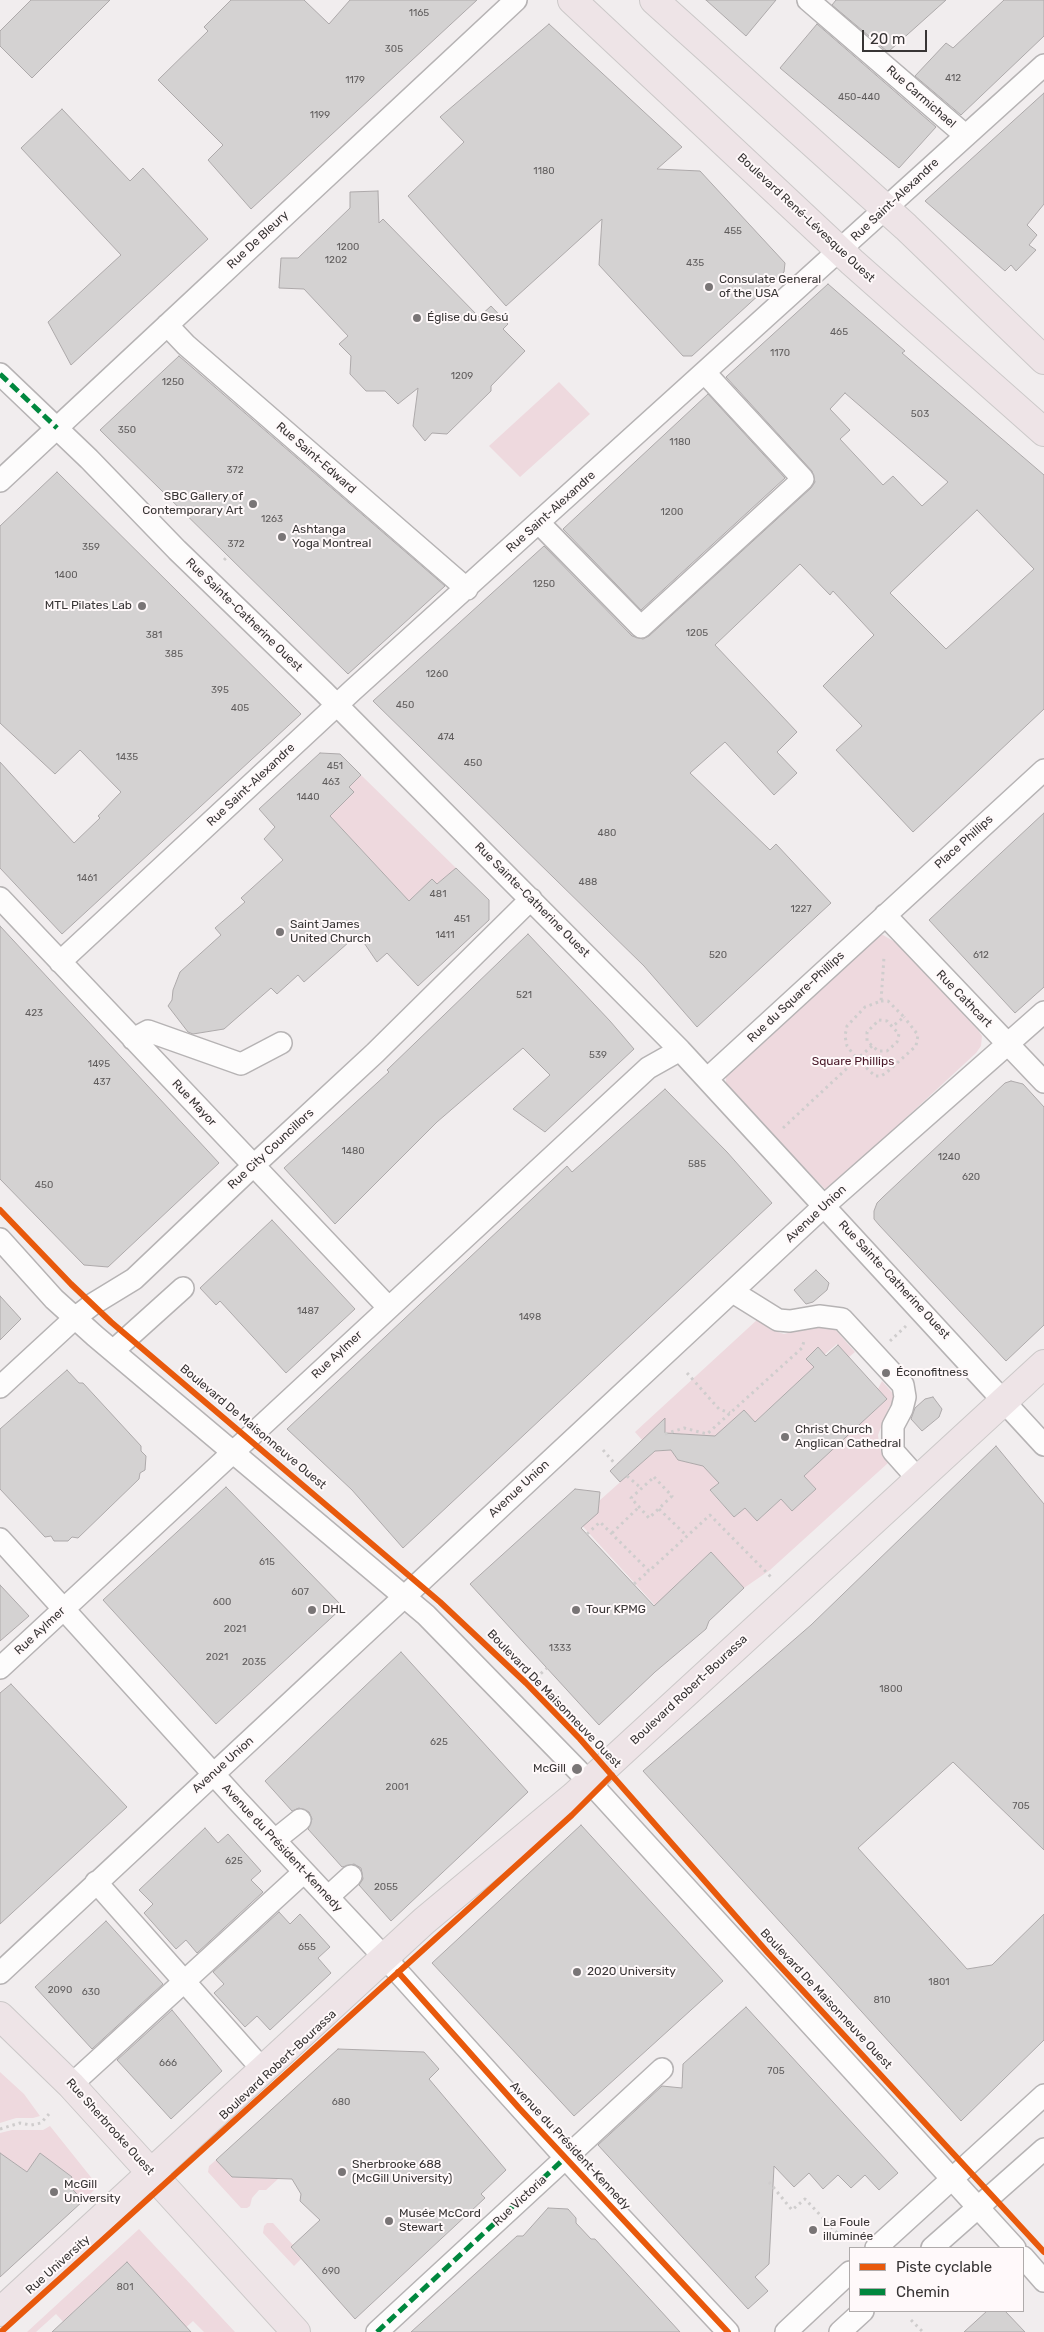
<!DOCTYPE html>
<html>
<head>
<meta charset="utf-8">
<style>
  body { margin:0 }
  #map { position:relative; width:1044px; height:2332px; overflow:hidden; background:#f1edee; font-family:Rubik,sans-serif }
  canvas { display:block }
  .legend { position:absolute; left:849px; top:2247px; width:175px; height:65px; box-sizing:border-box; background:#fff9fa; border:1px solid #afabab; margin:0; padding:6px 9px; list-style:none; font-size:15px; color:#383535 }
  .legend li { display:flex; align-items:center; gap:10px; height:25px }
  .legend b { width:25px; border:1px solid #afabab }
  .scale { position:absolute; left:862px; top:30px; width:65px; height:22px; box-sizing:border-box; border:2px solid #383535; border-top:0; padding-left:6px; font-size:15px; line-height:18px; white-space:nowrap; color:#383535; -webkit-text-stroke:4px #fff9fa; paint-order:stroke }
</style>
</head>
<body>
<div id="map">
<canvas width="1044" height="2332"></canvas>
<ul class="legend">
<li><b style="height:6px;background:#e8590c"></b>Piste cyclable</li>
<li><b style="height:6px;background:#00873e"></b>Chemin</li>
</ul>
<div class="scale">20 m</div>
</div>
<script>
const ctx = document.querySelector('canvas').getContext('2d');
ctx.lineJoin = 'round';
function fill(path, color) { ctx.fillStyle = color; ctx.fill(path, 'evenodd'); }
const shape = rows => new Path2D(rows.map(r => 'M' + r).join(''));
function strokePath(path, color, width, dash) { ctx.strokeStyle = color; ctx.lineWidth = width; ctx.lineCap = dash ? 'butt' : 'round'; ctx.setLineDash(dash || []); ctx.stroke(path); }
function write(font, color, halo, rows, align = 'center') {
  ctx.font = font + ' Rubik,sans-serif'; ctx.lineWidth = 4; ctx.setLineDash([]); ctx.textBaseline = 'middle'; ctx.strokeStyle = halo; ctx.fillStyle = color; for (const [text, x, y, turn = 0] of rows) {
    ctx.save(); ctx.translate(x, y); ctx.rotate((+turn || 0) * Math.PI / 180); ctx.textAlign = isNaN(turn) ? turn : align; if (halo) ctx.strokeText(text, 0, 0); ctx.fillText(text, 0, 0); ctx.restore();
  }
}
fill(shape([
  [559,382,590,414,520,477,489,446],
  [361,775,456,868,437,884,432,880,409,901,330,816,349,787],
  [877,935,883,935,895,942,978,1030,982,1036,981,1046,976,1053,827,1191,730,1091,726,1085,726,1078,727,1073],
  [758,1319,771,1330,784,1334,824,1324,833,1327,855,1352,849,1357,837,1344,824,1355,818,1347,806,1359,814,1367,755,1422,744,1410,720,1432,729,1443,683,1434,665,1441,665,1429,642,1440,635,1432],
  [882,1381,896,1397,892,1406,889,1407,878,1435,880,1449,888,1463,770,1570,744,1588,711,1552,677,1584,672,1624,577,1520,589,1521,598,1511,599,1501,655,1451,671,1450,678,1460,691,1463,701,1454,708,1471,719,1483,710,1491,734,1517,745,1508,757,1521,781,1499,792,1511,816,1489,804,1476,887,1399,878,1389],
  [0,2072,24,2094,40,2116,33,2118,16,2118,0,2123],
  [50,2126,98,2186,83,2201,68,2184,72,2177,40,2153,27,2172,6,2157,0,2163,0,2133,12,2130,43,2130],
  [216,2160,232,2177,278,2179,266,2190,259,2190,252,2198,250,2206,247,2208,241,2208,208,2172,209,2166],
  [267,2223,273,2223,293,2245,291,2248,301,2259,294,2266,263,2233,264,2226],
  [139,2229,235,2332,204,2332,193,2321,181,2332,177,2317,127,2262,73,2312,68,2327,56,2314,36,2332,27,2332]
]), '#eed9de');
const building = shape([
  [31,0,110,0,32,78,0,46,0,31,31,0],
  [231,0,304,0,329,24,350,0,477,0,251,209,208,160,223,145,158,80,208,31,204,27,231,0],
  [706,0,776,0,746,36,706,0],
  [836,0,946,0,888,52,832,5,836,0],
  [1004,0,1044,0,1044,36,961,115,915,76,946,43,953,48,1004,0],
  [549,24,682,147,657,169,700,171,785,263,784,272,692,356,683,356,599,265,602,219,506,306,408,196,464,142,440,117,549,24],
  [817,24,936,127,899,168,780,68,817,24],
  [1044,93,1044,204,1027,225,1037,235,1029,245,1036,250,1016,271,1011,265,1005,271,925,201,1044,93],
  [62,109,130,181,143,168,208,239,71,365,48,322,121,255,21,148,62,109],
  [378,191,379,223,383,219,479,317,491,306,508,324,503,329,525,351,491,386,491,391,447,434,432,433,425,441,413,426,418,388,398,404,385,391,366,391,350,374,351,356,339,344,348,336,304,289,279,288,281,258,298,258,350,208,350,192,378,191],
  [828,284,905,351,902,353,1044,475,1044,709,913,832,836,750,862,726,823,686,874,635,833,591,830,595,800,564,715,645,797,732,777,752,797,773,774,795,725,742,690,773,770,850,776,844,831,903,697,1027,644,966,373,701,544,546,632,636,643,639,649,636,811,488,815,482,812,471,726,377,828,284],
  [845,393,948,482,922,506,893,476,883,485,840,439,850,430,830,409,845,393],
  [977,510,1034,569,946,649,890,593,977,510],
  [179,356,445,586,348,674,100,430,179,356],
  [708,394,785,478,641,610,563,529,708,394],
  [57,472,301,714,62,934,0,868,0,762,74,843,100,818,98,816,121,792,80,750,55,774,0,723,0,526,57,472],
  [320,753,340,754,361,775,349,787,354,792,330,816,409,901,432,879,437,884,456,868,489,900,489,920,418,986,387,953,377,962,358,934,304,982,298,975,277,994,271,988,224,1029,193,1034,188,1032,168,1006,172,1000,173,990,180,972,221,935,215,928,245,902,241,898,283,860,264,839,275,827,259,809,320,753],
  [1044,813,1044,987,1015,1013,929,920,1044,813],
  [0,926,219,1163,108,1267,84,1265,0,1179,0,926],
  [528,934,610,1021,634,1049,545,1132,513,1109,550,1075,523,1048,437,1122,335,1224,284,1168,389,1072,387,1070,528,934],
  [1011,1081,1023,1084,1044,1107,1044,1325,1006,1361,879,1225,874,1219,874,1211,877,1203,883,1197,1005,1083,1011,1081],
  [665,1089,727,1152,772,1203,403,1548,352,1490,287,1429,567,1166,572,1172,665,1089],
  [272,1220,355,1309,286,1373,220,1301,216,1305,200,1288,272,1220],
  [816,1270,829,1283,827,1290,813,1302,806,1304,794,1290,816,1270],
  [0,1296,21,1319,0,1340,0,1296],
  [838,1345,887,1399,804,1476,816,1489,792,1511,781,1499,757,1521,745,1508,734,1517,710,1490,719,1483,703,1466,678,1460,671,1450,655,1451,620,1482,610,1471,665,1418,665,1433,715,1436,744,1410,755,1422,814,1367,806,1359,818,1347,826,1356,838,1345],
  [67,1370,79,1383,83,1383,141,1446,141,1451,146,1456,145,1470,140,1473,139,1479,78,1538,72,1537,68,1541,54,1541,51,1536,45,1537,0,1489,0,1429,67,1370],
  [933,1397,942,1409,939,1417,922,1431,911,1419,915,1408,925,1399,933,1397],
  [996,1446,1044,1504,1044,1850,953,1762,858,1848,967,1969,992,1965,1044,1914,1044,2040,961,2121,643,1771,811,1625,996,1446],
  [226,1487,343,1607,216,1724,103,1600,226,1487],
  [575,1489,600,1492,598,1513,581,1528,654,1606,711,1552,744,1588,709,1621,706,1629,655,1672,599,1725,470,1584,575,1489],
  [0,1585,29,1616,0,1641,0,1585],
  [401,1652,528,1792,391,1921,359,1885,363,1879,361,1868,354,1864,342,1867,308,1829,312,1819,309,1812,299,1808,292,1811,265,1781,401,1652],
  [11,1684,127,1807,0,1924,0,1693,11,1684],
  [581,1825,723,1981,574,2116,432,1963,581,1825],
  [205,1828,218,1843,228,1834,261,1871,251,1880,263,1892,197,1953,186,1940,176,1949,144,1913,153,1904,139,1890,205,1828],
  [279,1912,290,1924,300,1914,330,1947,318,1958,331,1973,270,2030,257,2016,245,2027,214,1993,224,1984,213,1972,279,1912],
  [106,1921,163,1984,92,2049,35,1987,106,1921],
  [746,2007,898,2173,879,2190,865,2175,851,2188,838,2175,823,2189,809,2173,794,2187,774,2166,769,2264,755,2277,768,2291,748,2309,598,2145,662,2086,682,2088,683,2064,746,2007],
  [172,2010,222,2071,171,2119,117,2060,172,2010],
  [338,2049,424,2052,439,2069,429,2079,506,2170,481,2194,485,2198,355,2319,291,2247,320,2220,300,2201,301,2194,292,2179,232,2177,216,2160,338,2049],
  [0,2153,27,2172,40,2153,72,2177,68,2184,83,2201,0,2277,0,2153],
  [548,2208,568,2209,576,2218,576,2223,591,2239,595,2239,680,2332,411,2332,517,2236,523,2236,548,2208],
  [127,2262,191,2332,52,2332,127,2262],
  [987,2311,1005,2311,1025,2332,964,2332,987,2311]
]);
fill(building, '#d4d2d2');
strokePath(building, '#ada9aa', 1);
const minor = shape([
  [808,0,965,135],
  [167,325,186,345,467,589],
  [0,374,89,459,177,550,324,692,680,1050,1044,1445],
  [0,481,516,0],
  [539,523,641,627,803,479,705,373],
  [0,898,388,1307],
  [885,915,1044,1082],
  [60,962,353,690,1044,65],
  [133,1039,148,1031,241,1064,281,1043],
  [707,1079,1044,770],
  [0,1239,54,1299,95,1336,426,1615,597,1790,1015,2248],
  [733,1292,778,1320,790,1321,819,1316,842,1319,903,1385,905,1397,902,1409,893,1426,893,1451,918,1479],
  [113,1351,183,1288],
  [0,1387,76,1317,93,1304,134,1279,253,1166,375,1053,531,899],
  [0,1539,237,1800,398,1972,580,2174,728,2332],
  [0,1668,648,1068,680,1050],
  [275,1840,300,1820],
  [96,1882,263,2070],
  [328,1897,351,1876],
  [0,1973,825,1205,1044,1012],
  [71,2085,304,1872],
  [876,2248,1044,2095],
  [932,2248,1044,2149],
  [1023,2257,1044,2281],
  [377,2332,662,2069],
  [786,2332,850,2272],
  [840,2332,863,2311]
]);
const major = shape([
  [572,0,852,262,1044,432],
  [654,0,906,227,1044,360],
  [0,2016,71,2085,296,2332],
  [0,2312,424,1921,574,1796,1044,1364]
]);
strokePath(minor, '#b6b3b4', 24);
strokePath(major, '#cbc8c8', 30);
strokePath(shape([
  [224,560,229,555],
  [881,1001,888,1001,904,1017,893,1026],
  [879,1020,887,1021,899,1034,897,1042,887,1051,878,1051,867,1041,867,1032,879,1020],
  [872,1046,857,1059,875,1076,881,1076,886,1073,916,1046,918,1035,904,1017],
  [783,1128,857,1059,847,1046,845,1036,847,1026,865,1007,881,1001,884,957],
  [890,1341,906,1326],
  [687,1373,719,1409,730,1413],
  [665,1434,684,1428,707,1434,802,1348,804,1341],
  [603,1450,616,1465],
  [627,1476,641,1488],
  [654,1477,672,1496,649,1518,631,1498,654,1477],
  [659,1509,687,1536],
  [612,1533,639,1507],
  [587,1534,600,1522,649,1571,710,1515,772,1578],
  [634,1584,649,1571],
  [536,1678,547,1668],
  [0,2129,20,2123,31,2125,41,2123,49,2114],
  [769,2182,792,2210,805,2199,841,2237],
  [911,2320,923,2332]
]), '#cfcdcd', 3, [2.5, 4]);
strokePath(minor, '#fdfcfc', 21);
strokePath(major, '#eee4e7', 28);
strokePath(shape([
  [0,374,57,428],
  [377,2332,565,2158]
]), '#00873e', 5, [10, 5]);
strokePath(shape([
  [0,1210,71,1284,111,1322,440,1602,526,1683,580,1739,768,1953,1044,2252],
  [398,1972,519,2108,728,2332],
  [1,2332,572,1815,612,1775]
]), '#e8590c', 6);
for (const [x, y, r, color] of [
  [709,287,5,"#797576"],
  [417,318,5,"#797576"],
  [253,504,5,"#797576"],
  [282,537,5,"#797576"],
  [142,606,5,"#797576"],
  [280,932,5,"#797576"],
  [886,1373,5,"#797576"],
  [785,1437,5,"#797576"],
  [312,1610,5,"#797576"],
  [576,1610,5,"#797576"],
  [577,1769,6,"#797576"],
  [577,1972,5,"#797576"],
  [342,2172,5,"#797576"],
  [54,2192,5,"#797576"],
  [389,2221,5,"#797576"],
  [813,2230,5,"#797576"]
]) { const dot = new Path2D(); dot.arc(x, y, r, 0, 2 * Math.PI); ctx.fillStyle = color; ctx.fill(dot); strokePath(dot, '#fff9fa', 2); }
write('10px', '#5f5c5c', null, [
  ["1165",419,13],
  ["305",394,49],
  ["412",953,78],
  ["1179",355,80],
  ["450-440",859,97],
  ["1199",320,115],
  ["1180",544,171],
  ["455",733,231],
  ["1200",348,247],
  ["1202",336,260],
  ["435",695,263],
  ["465",839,332],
  ["1170",780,353],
  ["1209",462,376],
  ["1250",173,382],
  ["503",920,414],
  ["350",127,430],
  ["1180",680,442],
  ["372",235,470],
  ["1200",672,512],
  ["1263",272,519],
  ["372",236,544],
  ["359",91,547],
  ["1400",66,575],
  ["1250",544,584],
  ["1205",697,633],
  ["381",154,635],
  ["385",174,654],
  ["1260",437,674],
  ["395",220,690],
  ["450",405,705],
  ["405",240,708],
  ["474",446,737],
  ["1435",127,757],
  ["450",473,763],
  ["451",335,766],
  ["463",331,782],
  ["1440",308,797],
  ["480",607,833],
  ["1461",87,878],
  ["488",588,882],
  ["481",438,894],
  ["1227",801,909],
  ["451",462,919],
  ["1411",445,935],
  ["520",718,955],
  ["612",981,955],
  ["521",524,995],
  ["423",34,1013],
  ["539",598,1055],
  ["1495",99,1064],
  ["437",102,1082],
  ["1480",353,1151],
  ["1240",949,1157],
  ["585",697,1164],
  ["620",971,1177],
  ["450",44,1185],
  ["1487",308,1311],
  ["1498",530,1317],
  ["615",267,1562],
  ["607",300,1592],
  ["600",222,1602],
  ["2021",235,1629],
  ["1333",560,1648],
  ["2021",217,1657],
  ["2035",254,1662],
  ["1800",891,1689],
  ["625",439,1742],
  ["2001",397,1787],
  ["705",1021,1806],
  ["625",234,1861],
  ["2055",386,1887],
  ["655",307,1947],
  ["1801",939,1982],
  ["2090",60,1990],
  ["630",91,1992],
  ["810",882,2000],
  ["666",168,2063],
  ["705",776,2071],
  ["680",341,2102],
  ["690",331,2271],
  ["801",125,2287]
]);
write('12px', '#383535', '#fff9fa', [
  ["Rue Carmichael",921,97,41],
  ["Rue Saint-Alexandre",895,200,-43],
  ["Boulevard René-Lévesque Ouest",806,218,43],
  ["Rue De Bleury",258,240,-43],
  ["Rue Saint-Edward",316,458,41],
  ["Rue Saint-Alexandre",551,512,-42],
  ["Rue Sainte-Catherine Ouest",244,615,44],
  ["Rue Saint-Alexandre",251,785,-43],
  ["Place Phillips",964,842,-42],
  ["Rue Sainte-Catherine Ouest",532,900,45],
  ["Rue du Square-Phillips",796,997,-43],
  ["Rue Cathcart",964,999,46],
  ["Rue Mayor",194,1103,47],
  ["Rue City Councillors",271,1149,-43],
  ["Avenue Union",816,1214,-43],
  ["Rue Sainte-Catherine Ouest",894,1280,47],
  ["Rue Aylmer",337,1355,-43],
  ["Boulevard De Maisonneuve Ouest",253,1427,40],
  ["Avenue Union",519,1489,-43],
  ["Rue Aylmer",40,1631,-43],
  ["Boulevard Robert-Bourassa",689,1690,-43],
  ["Boulevard De Maisonneuve Ouest",554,1699,46],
  ["Avenue Union",223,1765,-42],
  ["Avenue du Président-Kennedy",282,1848,47],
  ["Boulevard De Maisonneuve Ouest",826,1999,47],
  ["Boulevard Robert-Bourassa",278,2065,-43],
  ["Rue Sherbrooke Ouest",110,2127,48],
  ["Avenue du Président-Kennedy",570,2146,47],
  ["Rue Victoria",520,2201,-43],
  ["Rue University",58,2265,-42]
]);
write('12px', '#383535', '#fff9fa', [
  ["Consulate General",719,280],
  ["of the USA",719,294],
  ["Église du Gesú",427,318],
  ["SBC Gallery of",243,497,"right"],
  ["Contemporary Art",243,511,"right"],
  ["Ashtanga",292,530],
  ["Yoga Montreal",292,544],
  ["MTL Pilates Lab",132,606,"right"],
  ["Saint James",290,925],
  ["United Church",290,939],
  ["Éconofitness",896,1373],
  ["Christ Church",795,1430],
  ["Anglican Cathedral",795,1444],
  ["DHL",322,1610],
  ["Tour KPMG",586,1610],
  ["McGill",566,1769,"right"],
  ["2020 University",587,1972],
  ["Sherbrooke 688",352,2165],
  ["(McGill University)",352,2179],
  ["McGill",64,2185],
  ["University",64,2199],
  ["Musée McCord",399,2214],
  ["Stewart",399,2228],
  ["La Foule",823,2223],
  ["illuminée",823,2237]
], 'left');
write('12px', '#491929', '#fff9fa', [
  ["Square Phillips",853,1062]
]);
</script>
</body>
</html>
